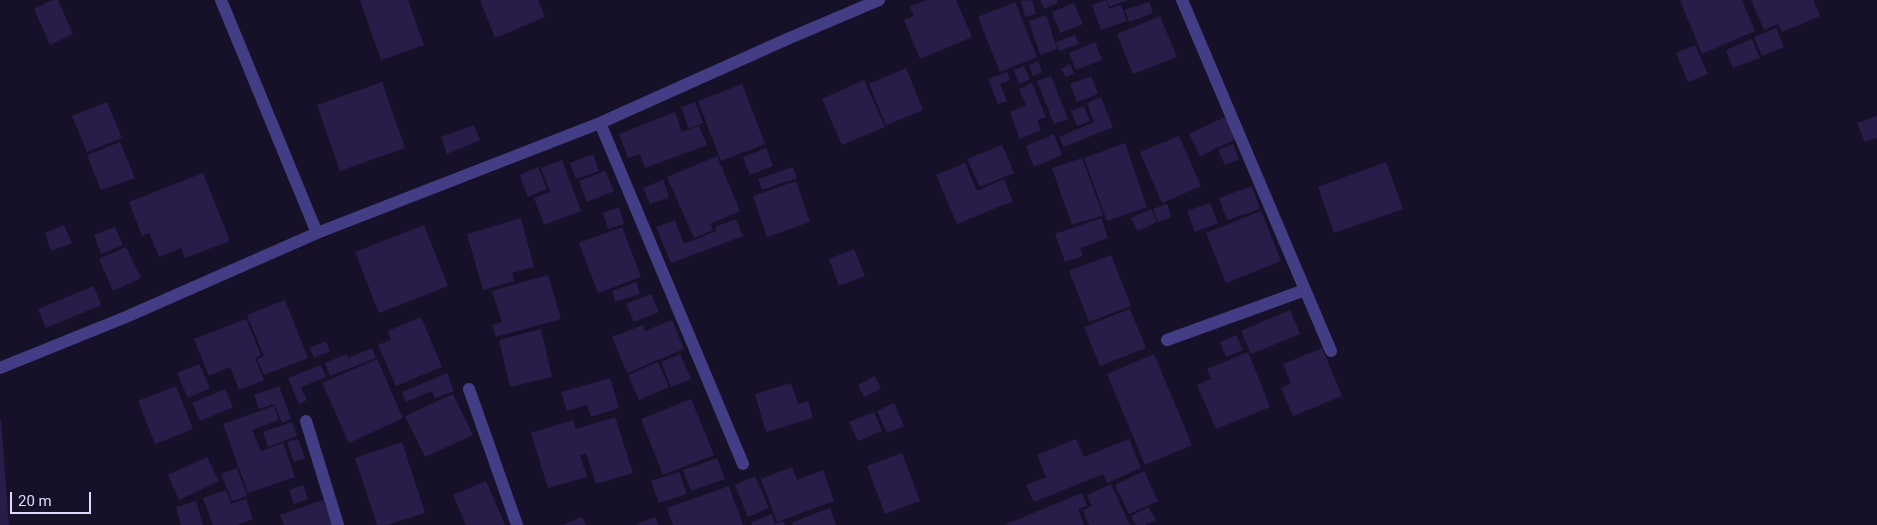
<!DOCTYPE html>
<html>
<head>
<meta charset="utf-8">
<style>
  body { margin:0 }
  #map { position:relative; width:1877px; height:525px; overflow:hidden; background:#161128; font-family:Roboto,sans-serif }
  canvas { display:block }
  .scale { position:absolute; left:10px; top:492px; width:81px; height:22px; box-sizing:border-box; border:2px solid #ded9fe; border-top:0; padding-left:6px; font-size:15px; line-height:18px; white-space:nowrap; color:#ded9fe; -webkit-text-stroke:4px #161128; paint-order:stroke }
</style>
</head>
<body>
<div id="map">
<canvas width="1877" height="525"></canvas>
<div class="scale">20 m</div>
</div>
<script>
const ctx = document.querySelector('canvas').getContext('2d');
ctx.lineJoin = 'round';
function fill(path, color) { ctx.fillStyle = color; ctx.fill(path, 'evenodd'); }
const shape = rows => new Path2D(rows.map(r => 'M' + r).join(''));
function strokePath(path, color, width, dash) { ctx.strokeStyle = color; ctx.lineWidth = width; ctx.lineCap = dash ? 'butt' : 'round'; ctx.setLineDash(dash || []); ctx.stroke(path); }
fill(shape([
  [53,0,58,0,73,34,50,45,34,9],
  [360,0,408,0,424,45,381,60],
  [480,0,538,0,545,17,495,38],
  [926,0,956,0,972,37,920,59,904,20,914,16,910,7],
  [1032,0,1036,14,1025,17,1021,1],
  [1040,0,1057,0,1058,3,1044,9],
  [1106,0,1109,9,1121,5,1127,21,1101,30,1092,5],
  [1107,0,1128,0,1109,7],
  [1680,0,1742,0,1755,31,1702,54],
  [1751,0,1813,0,1820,16,1782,32,1778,24,1764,30],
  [1015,2,1037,57,1000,72,978,17],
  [1149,2,1153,13,1129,22,1125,10],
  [1074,3,1083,24,1060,33,1052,12],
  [1046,15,1057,49,1040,55,1029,21],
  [1160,16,1177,57,1133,74,1117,34],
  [1776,28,1784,47,1762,56,1754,37],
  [1075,35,1079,44,1059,51,1056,42],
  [1752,39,1760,58,1733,68,1726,50],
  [1095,42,1102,60,1076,70,1069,53],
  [1695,45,1708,74,1688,82,1676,53],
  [1038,61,1042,72,1033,76,1029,65],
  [1070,64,1074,73,1066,77,1061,69],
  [1024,66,1030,79,1019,84,1014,70],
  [906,68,923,110,886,125,869,84],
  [1007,72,1010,80,1000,84,1007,101,998,104,988,79],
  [1051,76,1068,119,1054,124,1037,81],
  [1091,76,1098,94,1077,102,1070,84],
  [864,80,885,127,842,145,822,99],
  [382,82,405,148,340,171,317,105],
  [1032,83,1046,117,1037,120,1041,130,1020,139,1010,112,1026,105,1019,89],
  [742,84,765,144,721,161,698,101],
  [1101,97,1113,127,1064,147,1059,137,1094,122,1087,103],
  [107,102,122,138,87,152,72,116],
  [695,102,703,123,689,129,681,107],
  [1084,106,1090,121,1077,126,1071,111],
  [675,112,682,132,699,126,707,145,645,168,640,154,628,158,619,134],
  [1877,116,1877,138,1865,142,1857,123],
  [1225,117,1236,139,1200,156,1189,134],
  [474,125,480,140,447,154,441,137],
  [1054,134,1062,155,1034,167,1026,146],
  [1179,136,1201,186,1162,203,1140,152],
  [120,142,135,178,101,190,87,155],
  [1125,143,1147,207,1107,221,1084,158],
  [1233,144,1239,159,1225,165,1218,150],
  [1002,145,1014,173,980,187,967,159],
  [766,148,773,166,750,175,743,157],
  [593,154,599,171,576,179,570,163],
  [717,156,740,211,710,224,713,230,694,238,667,177],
  [1082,158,1103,215,1072,225,1052,168],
  [562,160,581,211,544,225,534,198,550,192,541,168],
  [1386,162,1403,209,1334,233,1318,187],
  [965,163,977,191,1004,179,1013,201,957,224,936,175],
  [538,167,547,189,528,197,520,175],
  [793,167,797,178,762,190,758,179],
  [605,171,614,191,587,202,579,181],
  [203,173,230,241,185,258,181,248,159,257,149,233,142,236,129,202],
  [663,180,669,197,650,204,643,188],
  [796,181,810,222,767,237,753,196],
  [1252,186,1260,209,1227,220,1219,198],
  [1210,203,1218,223,1195,232,1187,211],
  [1167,204,1171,217,1158,222,1153,209],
  [619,207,624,224,608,229,603,213],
  [1151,209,1157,222,1138,231,1131,218],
  [1261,211,1281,261,1226,283,1206,233],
  [521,218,534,267,512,273,514,281,483,290,467,234],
  [1101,218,1108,238,1080,248,1083,256,1065,262,1055,234],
  [736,219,743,236,671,263,656,227,675,220,684,244,716,231,715,227],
  [64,225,72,243,51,251,45,233],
  [424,225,448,286,379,313,355,252],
  [115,227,123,245,101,254,94,235],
  [622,227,641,277,598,293,579,243],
  [126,247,141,278,113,291,99,259],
  [854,249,865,276,839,286,829,259],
  [1111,255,1131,306,1089,322,1069,271],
  [548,275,561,319,496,337,492,325,502,322,492,291],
  [636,282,640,294,615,302,612,291],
  [94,286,101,305,46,328,38,309],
  [651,294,659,312,634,322,626,304],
  [285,300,308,358,264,375,257,359,264,356,247,315],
  [1130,309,1146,348,1100,366,1084,327],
  [1290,310,1300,334,1251,354,1241,331],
  [421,317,442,367,396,386,378,345,391,340,388,331],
  [246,319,261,355,255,358,264,380,239,390,230,367,209,376,194,339],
  [672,320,684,349,627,373,612,337,643,325,645,331],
  [541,329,552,377,510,387,499,340],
  [1236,335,1243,350,1226,357,1220,342],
  [326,341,330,351,314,358,310,348],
  [372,348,376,358,330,376,325,363,347,354,348,358],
  [1322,348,1342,396,1293,416,1281,388,1291,383,1283,364],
  [1248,352,1270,407,1216,429,1197,385,1211,379,1207,369],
  [680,354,691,379,671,387,661,362],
  [1154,354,1192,445,1145,465,1107,374],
  [377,359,403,418,349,443,322,383],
  [658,362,669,387,639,400,628,375],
  [199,364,210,388,188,398,177,373],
  [321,365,326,377,301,387,307,400,299,404,288,378],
  [447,373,454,391,435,398,432,391,406,402,402,392],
  [875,376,881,389,864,397,858,385],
  [610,378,619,408,591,417,587,405,567,411,561,392],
  [791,383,798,404,808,401,813,418,766,432,755,394],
  [176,386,193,429,155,444,138,401],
  [279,386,291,419,282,423,274,404,259,409,254,395],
  [225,389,233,407,200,421,192,403],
  [453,394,473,435,425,457,405,416],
  [691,399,714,455,663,475,641,419],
  [894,403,904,426,887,433,877,411],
  [274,406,279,420,252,430,261,451,283,443,295,477,248,493,223,424],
  [874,412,882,431,858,441,849,422],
  [615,417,633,473,596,484,586,453,580,455,587,477,548,488,531,433,573,420,576,429],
  [0,420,1,420,9,525,0,525],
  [292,422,297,436,268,447,263,432],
  [298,439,305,458,294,462,287,442],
  [1076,439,1084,457,1129,439,1141,468,1107,483,1103,474,1034,502,1026,485,1046,477,1037,455],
  [402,442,425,513,387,525,377,525,355,458],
  [902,453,920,501,885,514,867,466],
  [207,457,219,481,179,500,168,475],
  [717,458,725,479,691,491,683,470],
  [792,467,797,480,823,470,834,501,777,522,761,479],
  [237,468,247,496,232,501,221,474],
  [1144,471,1158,501,1129,514,1115,485],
  [679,472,687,494,659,503,651,481],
  [755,476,769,508,748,517,735,485],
  [486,481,505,525,466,525,453,495],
  [1111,484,1130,525,1089,525,1083,510,1092,506,1087,495],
  [303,485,308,499,294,504,289,490],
  [729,486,743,525,673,525,667,508],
  [226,490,231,504,246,499,253,519,237,525,213,525,203,498],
  [1082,493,1087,506,1078,509,1084,525,1004,525],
  [323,500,332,525,284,525,280,515],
  [196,501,203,525,181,525,176,507],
  [1148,507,1156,520,1145,525,1136,525,1131,516],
  [830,508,836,525,793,525,792,522],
  [772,514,775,524,783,521,785,525,752,525,751,522],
  [582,517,586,525,563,525],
  [655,517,658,525,635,525]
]), '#281d49');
strokePath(shape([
  [221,0,317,233],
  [1182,0,1331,351],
  [600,123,743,464],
  [1167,340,1305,290],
  [0,368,126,317,317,233,600,123,785,40,879,0],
  [469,389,517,525],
  [306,421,338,525]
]), '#433d86', 12);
</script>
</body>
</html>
